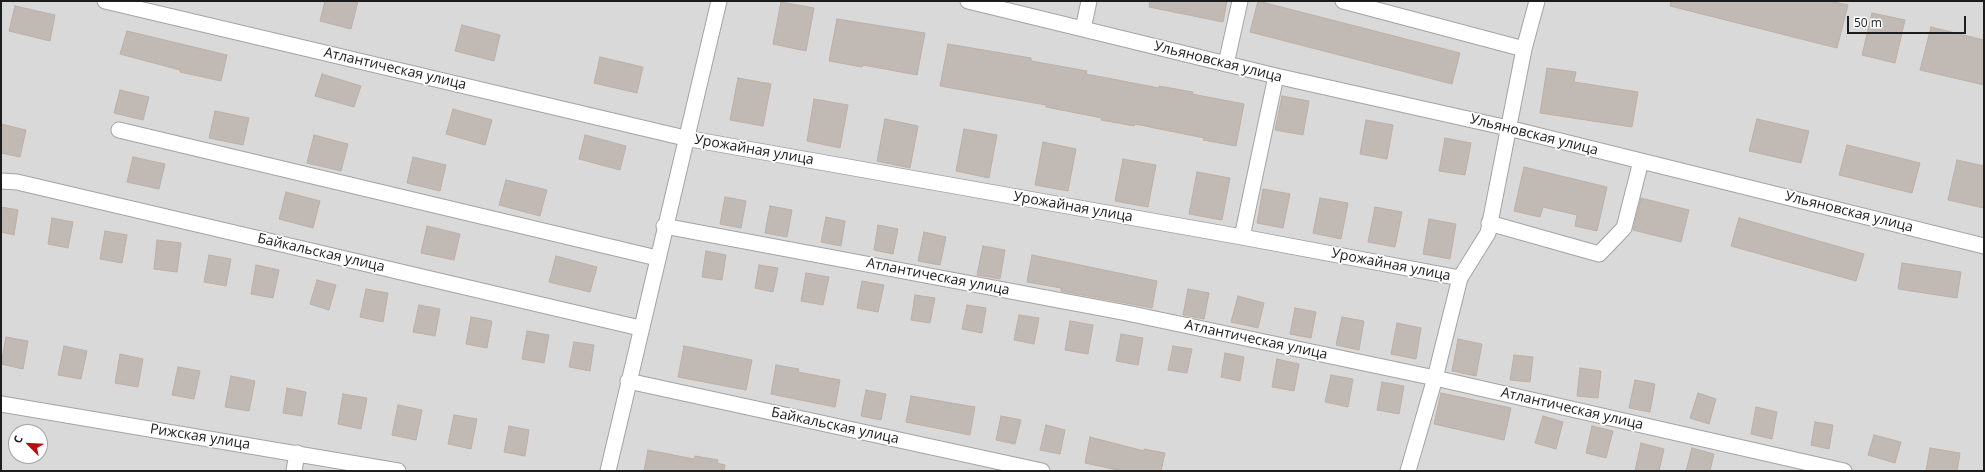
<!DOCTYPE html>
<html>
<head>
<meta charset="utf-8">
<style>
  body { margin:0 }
  #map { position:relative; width:1985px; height:472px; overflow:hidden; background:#ede9e3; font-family:"Open Sans",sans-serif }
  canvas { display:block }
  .frame { position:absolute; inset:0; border:2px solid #1c1c1c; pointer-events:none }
  .north { position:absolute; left:8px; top:424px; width:40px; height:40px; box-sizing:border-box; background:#fff; border:1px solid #a4a4a4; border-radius:50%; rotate:294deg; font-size:11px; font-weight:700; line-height:16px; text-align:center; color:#1c1c1c }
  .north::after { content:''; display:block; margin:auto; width:14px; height:18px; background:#bb0d10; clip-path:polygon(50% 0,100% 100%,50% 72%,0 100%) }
  .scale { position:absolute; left:1847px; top:16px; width:119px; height:18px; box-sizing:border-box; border:2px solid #1c1c1c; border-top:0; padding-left:5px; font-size:12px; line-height:14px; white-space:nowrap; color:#1c1c1c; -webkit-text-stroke:3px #fff; paint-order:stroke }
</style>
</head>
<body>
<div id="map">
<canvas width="1985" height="472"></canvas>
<div class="frame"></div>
<div class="north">С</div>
<div class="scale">50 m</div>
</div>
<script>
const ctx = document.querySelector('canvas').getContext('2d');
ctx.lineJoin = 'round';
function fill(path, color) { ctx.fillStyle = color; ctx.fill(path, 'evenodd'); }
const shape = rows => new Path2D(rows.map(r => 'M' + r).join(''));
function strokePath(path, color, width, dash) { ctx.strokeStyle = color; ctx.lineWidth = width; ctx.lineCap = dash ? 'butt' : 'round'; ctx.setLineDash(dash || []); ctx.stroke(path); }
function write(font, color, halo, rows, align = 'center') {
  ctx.font = font + ' "Open Sans",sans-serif'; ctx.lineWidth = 3.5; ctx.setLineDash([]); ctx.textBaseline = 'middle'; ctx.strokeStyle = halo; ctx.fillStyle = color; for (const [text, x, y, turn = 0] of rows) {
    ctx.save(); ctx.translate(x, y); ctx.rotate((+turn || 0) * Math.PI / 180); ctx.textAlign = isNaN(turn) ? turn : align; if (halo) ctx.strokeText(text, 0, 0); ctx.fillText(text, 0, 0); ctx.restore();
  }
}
fill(shape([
  [1,1,1984,1,1984,471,1,471],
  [16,432,40,432,40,456,16,456]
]), '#dad9d9');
const building = shape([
  [325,1,358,1,351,29,320,21,325,1],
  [1150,1,1227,1,1223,22,1149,7,1150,1],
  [1258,1,1460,53,1452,84,1250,32,1258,1],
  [1671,1,1829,1,1848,5,1837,48,1670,6,1671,1],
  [781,2,814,8,806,51,773,44,781,2],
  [15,6,55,15,50,41,9,31,15,6],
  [1872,13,1905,20,1895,63,1862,55,1872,13],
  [837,19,925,33,917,75,863,65,862,67,829,61,837,19],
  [462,25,500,35,494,61,455,51,462,25],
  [1931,27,1984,40,1984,85,1920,70,1931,27],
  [127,31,227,55,221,81,180,72,180,70,120,54,127,31],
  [948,44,1031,58,1031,61,1087,71,1086,74,1159,88,1159,86,1193,92,1192,94,1244,104,1236,146,1203,140,1204,138,1135,124,1134,126,1101,120,1102,118,1046,107,1046,105,940,86,948,44],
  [600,57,643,67,637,93,594,83,600,57],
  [1547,68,1576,72,1574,82,1638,92,1632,127,1540,113,1547,68],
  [322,74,361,86,354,107,315,96,322,74],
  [738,78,771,84,763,126,730,120,738,78],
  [120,90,149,97,143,120,114,113,120,90],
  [1282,96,1309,101,1303,135,1275,130,1282,96],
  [814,99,848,105,840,148,807,141,814,99],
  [453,109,492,120,485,145,446,134,453,109],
  [215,111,249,118,243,145,209,138,215,111],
  [885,119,918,126,910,168,877,161,885,119],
  [1757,119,1809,131,1801,163,1749,151,1757,119],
  [1366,120,1393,125,1387,159,1360,154,1366,120],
  [1,124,26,130,20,157,1,153,1,124],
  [964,129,997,135,989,178,956,171,964,129],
  [314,135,348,144,341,171,307,163,314,135],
  [585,135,626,146,620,170,579,159,585,135],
  [1445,138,1471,143,1465,175,1439,171,1445,138],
  [1043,142,1076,149,1068,191,1035,185,1043,142],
  [1847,145,1920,163,1912,193,1839,175,1847,145],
  [133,157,165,164,159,189,127,182,133,157],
  [413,157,446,165,440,191,407,183,413,157],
  [1123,159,1156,165,1148,207,1115,201,1123,159],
  [1957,160,1984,166,1984,208,1948,200,1957,160],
  [1524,167,1607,187,1597,231,1575,226,1577,215,1543,207,1540,217,1514,211,1524,167],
  [1197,172,1230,178,1222,220,1189,214,1197,172],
  [506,180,547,190,540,216,499,205,506,180],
  [1263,189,1290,194,1283,228,1257,223,1263,189],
  [286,192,320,201,313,228,279,219,286,192],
  [725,197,746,201,741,228,720,224,725,197],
  [1320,198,1348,203,1341,239,1313,233,1320,198],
  [1641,198,1689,210,1681,242,1633,230,1641,198],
  [770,206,792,210,787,237,765,233,770,206],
  [1,207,18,210,14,235,1,232,1,207],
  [1375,207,1402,212,1395,247,1368,242,1375,207],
  [826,217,845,221,841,246,821,242,826,217],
  [52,218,73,222,68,248,48,244,52,218],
  [1739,218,1864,254,1856,281,1731,246,1739,218],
  [1429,219,1456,224,1450,259,1423,254,1429,219],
  [878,225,898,229,893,254,874,250,878,225],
  [427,226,460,234,454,260,421,253,427,226],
  [105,231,127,235,122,263,100,259,105,231],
  [924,232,946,237,940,265,918,261,924,232],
  [157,240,181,243,177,272,154,269,157,240],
  [983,246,1005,250,1000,279,977,275,983,246],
  [706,251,726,255,722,280,702,277,706,251],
  [209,255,231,259,226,286,204,282,209,255],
  [1032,255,1157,281,1152,308,1061,291,1061,288,1027,282,1032,255],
  [556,256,597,267,590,292,549,282,556,256],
  [1902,263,1961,272,1957,298,1898,289,1902,263],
  [256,265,279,270,273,298,251,294,256,265],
  [759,265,778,268,773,292,755,288,759,265],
  [806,273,829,277,823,305,801,301,806,273],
  [317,280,336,285,329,310,310,304,317,280],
  [862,281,884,285,878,312,857,308,862,281],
  [366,289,388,293,383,322,360,317,366,289],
  [1188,289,1209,293,1204,319,1183,315,1188,289],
  [915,295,935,298,930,323,911,320,915,295],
  [1238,296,1264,303,1258,328,1231,322,1238,296],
  [419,305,440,309,435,336,413,332,419,305],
  [967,305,986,308,982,333,962,329,967,305],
  [1295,308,1316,312,1311,338,1290,334,1295,308],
  [1019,315,1039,318,1034,344,1014,340,1019,315],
  [471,317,492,321,487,348,466,344,471,317],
  [1342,317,1364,321,1359,350,1336,345,1342,317],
  [1070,321,1093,325,1088,354,1065,350,1070,321],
  [1397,323,1421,328,1416,359,1391,354,1397,323],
  [527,331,549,335,544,363,522,359,527,331],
  [1121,334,1143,338,1138,365,1116,361,1121,334],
  [6,337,28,341,23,369,1,364,6,337],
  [1458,339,1482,344,1476,376,1452,371,1458,339],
  [574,342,594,345,590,371,569,367,574,342],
  [64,346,87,351,81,379,58,375,64,346],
  [684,346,752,360,746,390,678,377,684,346],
  [1173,346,1192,349,1187,373,1168,370,1173,346],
  [1225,353,1244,357,1240,381,1221,377,1225,353],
  [120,354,143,359,138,387,115,383,120,354],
  [1514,355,1533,357,1530,382,1510,380,1514,355],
  [1277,359,1299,364,1294,391,1272,387,1277,359],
  [776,365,799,369,798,372,840,380,835,407,771,394,776,365],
  [178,367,200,371,194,399,172,395,178,367],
  [1580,368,1601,371,1598,398,1577,396,1580,368],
  [1331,375,1353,379,1348,407,1325,402,1331,375],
  [231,376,255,381,249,411,225,407,231,376],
  [1635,380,1655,384,1650,412,1629,408,1635,380],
  [1382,382,1404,386,1399,414,1377,410,1382,382],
  [287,388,306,392,302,416,283,413,287,388],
  [866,390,886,394,881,420,861,416,866,390],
  [1441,393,1511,408,1504,440,1434,424,1441,393],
  [1698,393,1716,399,1709,424,1690,418,1698,393],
  [343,394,367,398,361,429,338,424,343,394],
  [911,396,975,407,970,435,906,422,911,396],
  [398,405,422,410,416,440,392,435,398,405],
  [1756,407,1777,412,1772,439,1751,434,1756,407],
  [454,415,477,419,471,449,448,444,454,415],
  [1001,416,1021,420,1015,444,996,440,1001,416],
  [1543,416,1563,422,1556,449,1535,443,1543,416],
  [1815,422,1833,425,1829,449,1811,445,1815,422],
  [1046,425,1065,430,1060,454,1040,450,1046,425],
  [509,426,529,430,525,456,504,452,509,426],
  [1592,426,1613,431,1606,458,1586,453,1592,426],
  [1874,435,1901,442,1895,463,1868,455,1874,435],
  [1090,437,1144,451,1144,449,1165,453,1161,471,1122,471,1085,463,1090,437],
  [1641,443,1664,449,1659,471,1635,471,1641,443],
  [1692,448,1714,454,1710,471,1686,471,1692,448],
  [1930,448,1960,453,1957,471,1926,471,1930,448],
  [648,450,694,459,695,456,718,460,717,463,725,465,724,471,644,471,648,450]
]);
fill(building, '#c1b9b3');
strokePath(building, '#beb0a6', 1);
const street = shape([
  [105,1,685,138,1242,237,1460,278],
  [968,1,1276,76,1508,128,1984,246],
  [1343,1,1524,49],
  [1083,29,1089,1],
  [1226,64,1240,1],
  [119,130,657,258],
  [1,181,17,182,640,328],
  [1489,223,1599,254,1624,228,1641,161],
  [664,226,1127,313,1435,378,1844,471],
  [1242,237,1276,76],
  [628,381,1042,471],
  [1,404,398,471],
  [294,471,297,453],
  [608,471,719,1],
  [1408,471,1435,378,1460,278,1488,233,1524,49,1537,1]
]);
strokePath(street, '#a3a3a3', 17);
strokePath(street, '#fff', 15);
write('14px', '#1c1c1c', '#fff', [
  ["Ульяновская улица",1218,62,14],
  ["Атлантическая улица",395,69,13],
  ["Ульяновская улица",1534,135,14],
  ["Урожайная улица",754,150,10],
  ["Урожайная улица",1073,207,10],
  ["Ульяновская улица",1849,212,14],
  ["Байкальская улица",321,253,13],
  ["Урожайная улица",1391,265,11],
  ["Атлантическая улица",938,277,11],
  ["Атлантическая улица",1256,340,12],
  ["Атлантическая улица",1572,409,13],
  ["Байкальская улица",835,426,12],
  ["Рижская улица",200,437,9]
]);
</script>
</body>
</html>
